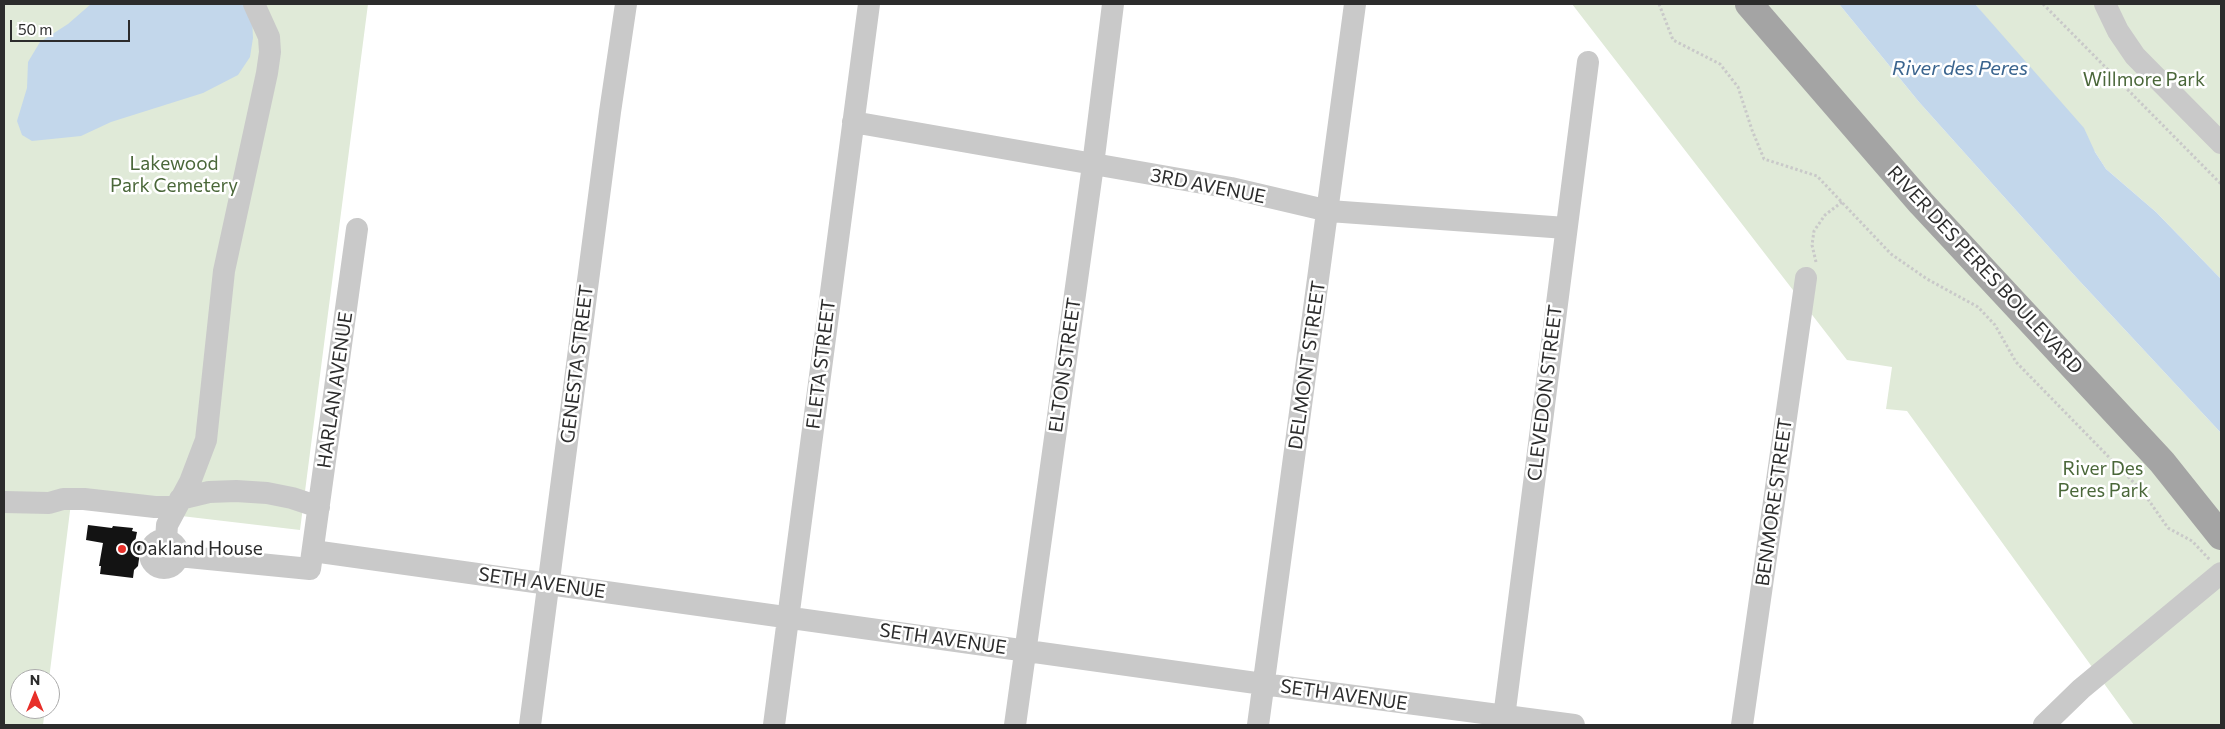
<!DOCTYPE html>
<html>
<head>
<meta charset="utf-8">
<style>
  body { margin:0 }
  #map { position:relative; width:2225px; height:729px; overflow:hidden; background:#fff; font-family:Commissioner,sans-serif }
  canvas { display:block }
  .frame { position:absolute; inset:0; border:5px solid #2c2c2c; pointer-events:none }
  .north { position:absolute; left:10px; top:669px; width:50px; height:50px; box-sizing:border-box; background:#fff; border:1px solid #ababab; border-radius:50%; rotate:0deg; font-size:14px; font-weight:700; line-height:20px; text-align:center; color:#2c2c2c }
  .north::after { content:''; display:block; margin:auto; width:18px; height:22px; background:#e72f29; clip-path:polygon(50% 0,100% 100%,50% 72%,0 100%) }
  .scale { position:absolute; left:10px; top:20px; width:120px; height:22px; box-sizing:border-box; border:2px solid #2c2c2c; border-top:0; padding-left:6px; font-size:15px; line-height:18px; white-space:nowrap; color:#2c2c2c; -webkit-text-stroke:4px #fff; paint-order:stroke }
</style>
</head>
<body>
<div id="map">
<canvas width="2225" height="729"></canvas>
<div class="frame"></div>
<div class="north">N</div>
<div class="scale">50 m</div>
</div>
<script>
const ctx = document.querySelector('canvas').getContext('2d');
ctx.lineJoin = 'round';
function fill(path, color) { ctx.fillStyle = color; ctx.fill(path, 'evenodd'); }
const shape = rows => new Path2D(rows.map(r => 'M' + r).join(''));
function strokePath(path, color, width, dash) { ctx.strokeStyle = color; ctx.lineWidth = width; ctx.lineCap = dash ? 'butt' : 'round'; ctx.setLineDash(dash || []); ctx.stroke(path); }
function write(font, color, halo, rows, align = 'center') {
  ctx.font = font + ' Commissioner,sans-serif'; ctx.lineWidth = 5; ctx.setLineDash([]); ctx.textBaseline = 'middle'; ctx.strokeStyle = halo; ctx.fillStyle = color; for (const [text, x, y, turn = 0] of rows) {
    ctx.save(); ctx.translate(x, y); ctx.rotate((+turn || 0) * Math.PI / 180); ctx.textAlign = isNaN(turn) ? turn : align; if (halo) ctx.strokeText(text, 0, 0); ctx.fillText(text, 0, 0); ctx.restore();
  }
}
fill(shape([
  [4,4,368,4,300,530,71,503,49,679,20,679,20,709,45,709,43,725,4,725],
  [1572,4,1839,4,1919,102,2074,275,2221,433,2221,725,2134,725,1907,411,1886,409,1892,367,1847,360],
  [1975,4,2221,4,2221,279,2156,212,2106,169,2095,152]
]), '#e0ead8');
fill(shape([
  [91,4,244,4,252,18,253,38,250,57,238,75,203,93,111,122,81,136,32,141,22,135,17,121,27,88,28,62,40,42,68,24],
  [1839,4,1975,4,2084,128,2095,152,2106,169,2156,212,2221,279,2221,433,2074,275,1919,102]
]), '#c3d7eb');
fill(shape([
  [88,525,112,528,113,526,133,528,132,531,137,532,135,542,141,545,138,566,134,570,133,578,100,574,101,566,99,566,103,543,86,540]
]), '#131313');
strokePath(shape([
  [1659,4,1673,40,1720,64,1738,87,1752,130,1764,159,1817,176,1891,254,1927,279,1978,307,1995,325,2016,362,2143,492,2168,528,2192,541,2210,560],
  [2043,4,2221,184],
  [1816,262,1812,245,1814,231,1825,215,1842,202]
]), '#c9c9c9', 3, [2.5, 2.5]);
strokePath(shape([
  [2105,4,2118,31,2135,56,2221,143],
  [853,122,1231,188,1329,211,1566,228],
  [180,499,209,492,236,491,267,493,292,498,319,507],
  [4,502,49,503,63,499,84,499,155,507,175,507],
  [166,540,167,525,190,482,206,440,224,271,267,73,270,52,269,37,254,4],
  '150 554a14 14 0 1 1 28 0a14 14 0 1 1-28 0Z',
  [313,551,1263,684,1574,725],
  [178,556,310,569,357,229],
  [530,725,610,112,626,4],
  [774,725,869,4],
  [1015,725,1093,165,1113,4],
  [1258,725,1355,4],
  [1503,725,1588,62],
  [1742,725,1806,278],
  [2044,725,2081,689,2221,573]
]), '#c9c9c9', 22);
strokePath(shape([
  [1749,4,1921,203,2162,462,2221,536]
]), '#a4a4a4', 28);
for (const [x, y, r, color] of [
  [122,549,5,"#e72f29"]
]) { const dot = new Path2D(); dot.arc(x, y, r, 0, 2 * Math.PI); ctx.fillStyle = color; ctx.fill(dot); strokePath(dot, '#fff', 2); }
write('19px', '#4a6739', '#fff', [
  ["Willmore Park",2144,80],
  ["Lakewood",174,164],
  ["Park Cemetery",174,186],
  ["River Des",2103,469],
  ["Peres Park",2103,491]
]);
write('19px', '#2c2c2c', '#fff', [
  ["3RD AVENUE",1208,186,11],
  ["RIVER DES PERES BOULEVARD",1985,270,47],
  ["GENESTA STREET",577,364,-83],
  ["FLETA STREET",821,364,-83],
  ["ELTON STREET",1065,365,-82],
  ["DELMONT STREET",1307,365,-82],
  ["HARLAN AVENUE",335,390,-82],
  ["CLEVEDON STREET",1545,393,-83],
  ["BENMORE STREET",1774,502,-82],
  ["SETH AVENUE",542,583,8],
  ["SETH AVENUE",943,639,8],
  ["SETH AVENUE",1344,695,8]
]);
write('19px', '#2c2c2c', '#fff', [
  ["Oakland House",132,549]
], 'left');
write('italic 20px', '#3a648e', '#fff', [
  ["River des Peres",1960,68]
]);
</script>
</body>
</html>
